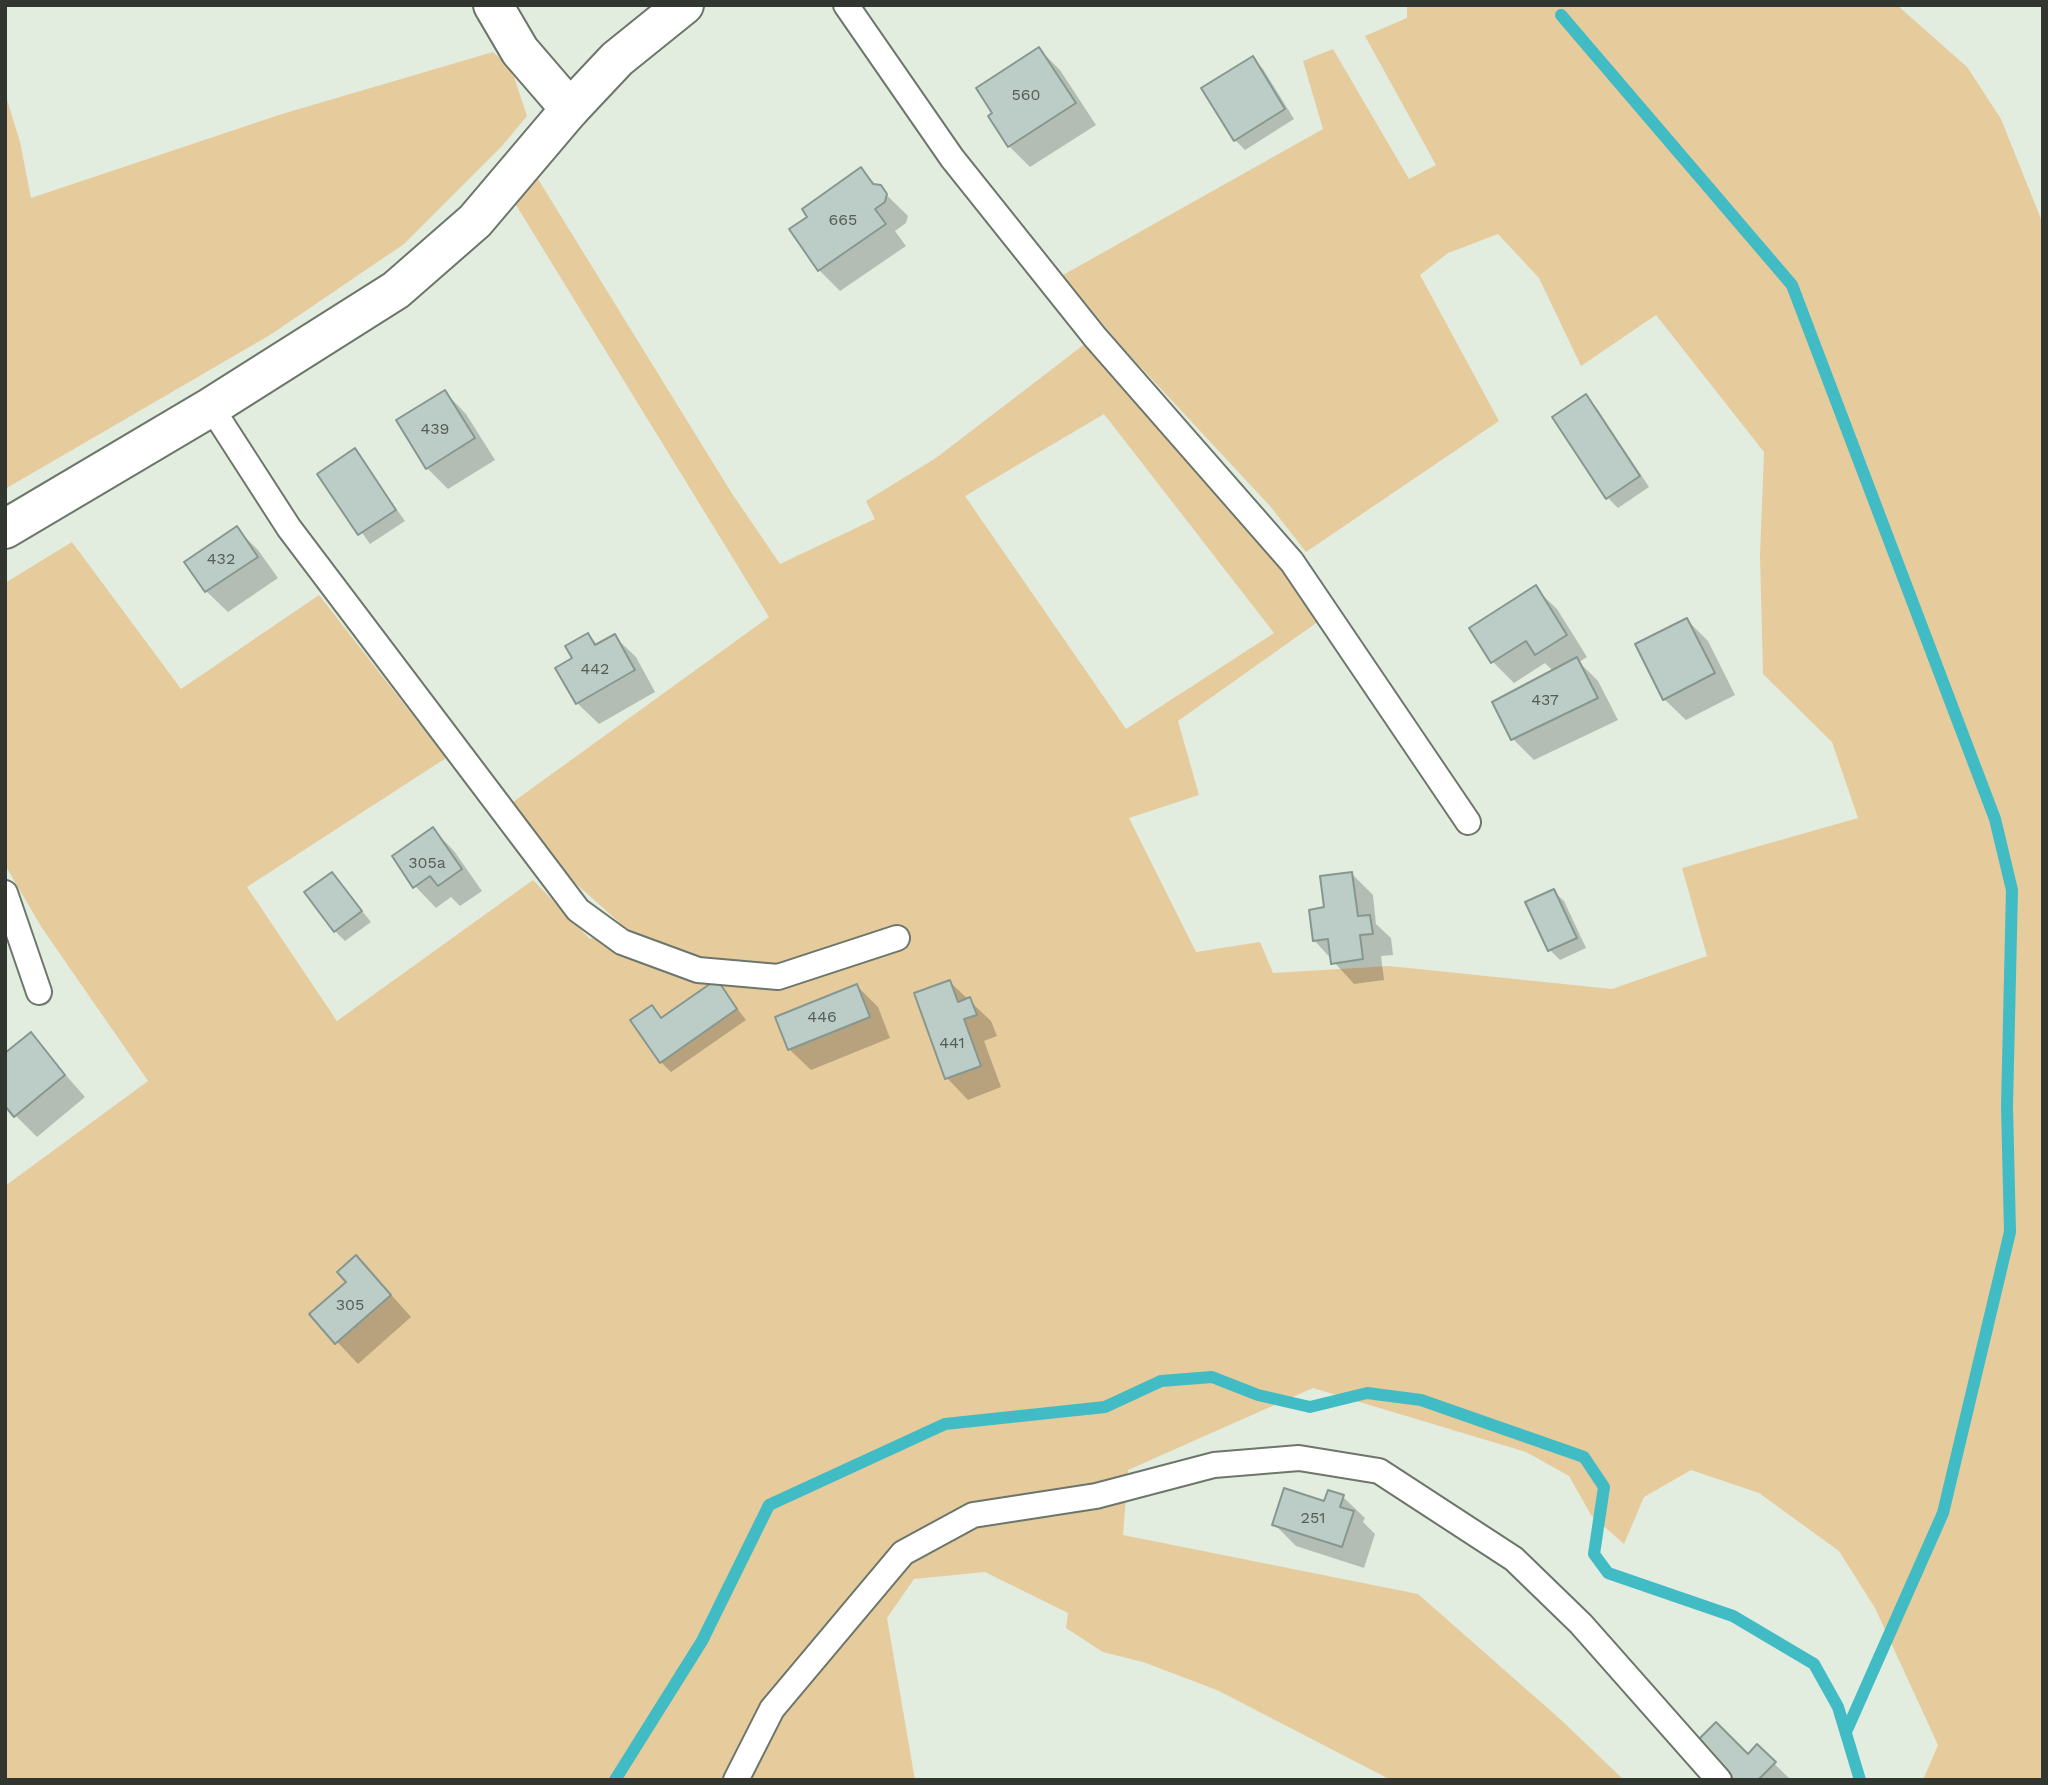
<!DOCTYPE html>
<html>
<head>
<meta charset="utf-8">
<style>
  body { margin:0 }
  #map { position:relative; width:2048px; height:1785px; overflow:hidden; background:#e2ede0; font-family:"Work Sans",sans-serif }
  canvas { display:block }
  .frame { position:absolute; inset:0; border:7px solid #313630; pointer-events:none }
</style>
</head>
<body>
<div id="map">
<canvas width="2048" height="1785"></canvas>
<div class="frame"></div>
</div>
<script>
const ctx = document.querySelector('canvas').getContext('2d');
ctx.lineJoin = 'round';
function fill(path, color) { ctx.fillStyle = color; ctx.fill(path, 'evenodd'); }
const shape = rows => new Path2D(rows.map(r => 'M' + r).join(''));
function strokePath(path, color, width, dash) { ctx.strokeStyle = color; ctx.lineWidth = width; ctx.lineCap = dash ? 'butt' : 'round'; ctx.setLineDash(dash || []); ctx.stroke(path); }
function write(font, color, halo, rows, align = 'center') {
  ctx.font = font + ' "Work Sans",sans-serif'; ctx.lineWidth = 5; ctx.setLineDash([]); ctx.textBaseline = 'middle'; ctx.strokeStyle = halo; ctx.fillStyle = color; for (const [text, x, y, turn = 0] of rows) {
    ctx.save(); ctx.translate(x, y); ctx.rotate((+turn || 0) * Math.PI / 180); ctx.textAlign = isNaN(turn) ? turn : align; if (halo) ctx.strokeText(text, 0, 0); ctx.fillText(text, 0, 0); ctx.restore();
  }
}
fill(shape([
  [1407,5,1897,5,1967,67,2001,119,2043,224,2043,1780,1923,1780,1938,1745,1875,1608,1839,1551,1759,1493,1691,1470,1644,1497,1624,1544,1591,1515,1569,1476,1526,1452,1313,1388,1128,1470,1123,1535,1418,1594,1560,1719,1624,1780,1391,1780,1217,1690,1143,1662,1103,1652,1066,1628,1068,1613,985,1572,914,1579,887,1618,915,1780,5,1780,5,1186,148,1081,42,928,5,865,5,583,72,542,181,689,319,595,446,758,247,887,337,1021,533,880,590,939,621,924,555,865,513,802,769,617,513,200,538,179,731,492,780,564,875,519,866,501,936,458,1086,343,1282,567,1319,621,1178,721,1199,795,1129,818,1196,952,1260,942,1273,973,1389,966,1612,989,1707,956,1682,868,1858,818,1832,742,1763,674,1760,555,1764,452,1656,315,1581,366,1539,278,1498,234,1448,253,1420,275,1499,421,1306,552,1270,506,1120,345,1063,275,1323,129,1303,61,1333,49,1409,179,1436,165,1365,36,1407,18],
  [1104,414,1274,633,1126,729,965,496],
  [493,52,511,68,527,116,502,146,404,244,270,335,5,489,5,93,20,142,31,198,282,114]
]), '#e6cb9d');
fill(shape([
  [1039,49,1060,70,1096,125,1030,167,1009,146],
  [1253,58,1263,69,1294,119,1245,150,1235,140],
  [861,170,908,216,906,223,895,231,906,246,840,291,819,270],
  [445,392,466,414,495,460,448,489,427,468],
  [1586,397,1596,407,1649,487,1618,508,1608,498],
  [355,451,405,521,370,544,320,474],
  [237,529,258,550,278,578,228,612,206,591,187,562],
  [1535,588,1557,609,1587,657,1579,662,1598,681,1618,720,1534,760,1513,739,1554,672,1545,663,1514,683,1493,662,1471,628],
  [1687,620,1708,641,1735,695,1686,720,1664,699],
  [588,635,598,645,614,636,636,657,655,692,599,724,577,703,574,659],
  [433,829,454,851,482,891,460,906,451,897,436,908,415,886],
  [332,874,371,922,345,941,335,931],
  [1352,874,1373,895,1376,924,1391,938,1393,955,1381,956,1384,980,1354,984,1314,940,1326,909],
  [1553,891,1564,901,1586,948,1560,960,1550,950],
  [717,982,746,1020,671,1072,661,1062,652,1007,663,1019],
  [950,982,991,1021,997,1036,984,1041,1001,1087,968,1100,947,1078,916,994],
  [857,986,878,1007,890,1038,811,1070,789,1049],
  [30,1034,85,1097,37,1137,16,1116],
  [377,1279,411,1317,358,1364,311,1314],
  [1343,1497,1365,1518,1363,1522,1375,1534,1364,1568,1296,1546,1274,1524],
  [1757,1747,1791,1780,1736,1780,1748,1756]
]), '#0003');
strokePath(shape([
  [1561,15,1792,285,1995,819,2012,890,2007,1106,2010,1232,1943,1513,1846,1732],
  [615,1780,702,1641,769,1505,945,1424,1105,1407,1161,1381,1212,1377,1258,1395,1310,1407,1367,1393,1421,1400,1584,1457,1604,1487,1594,1554,1608,1573,1733,1616,1814,1664,1838,1707,1860,1780]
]), '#42bcc4', 12);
const building = shape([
  [1039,47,1076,103,1008,147,988,116,992,113,976,88,1039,47],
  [1253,56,1285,109,1234,141,1201,88,1253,56],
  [861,167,873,184,881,185,887,194,885,202,875,209,886,224,818,271,789,229,807,217,802,209,861,167],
  [445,390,475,438,426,469,396,420,445,390],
  [1586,394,1640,476,1606,499,1552,417,1586,394],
  [355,448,396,510,358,535,317,474,355,448],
  [237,526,258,557,205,592,184,562,237,526],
  [1536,585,1567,635,1535,655,1526,641,1491,663,1469,628,1536,585],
  [1687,618,1715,673,1663,700,1635,644,1687,618],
  [588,633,595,645,615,634,635,670,576,704,555,668,572,658,565,646,588,633],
  [1577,657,1598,698,1511,740,1492,702,1577,657],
  [433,827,462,869,438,886,430,876,413,888,392,856,433,827],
  [332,872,362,911,334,932,304,892,332,872],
  [1352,872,1358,916,1370,915,1373,934,1360,935,1363,959,1331,964,1328,939,1313,941,1309,910,1324,907,1320,876,1352,872],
  [1554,889,1577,938,1548,951,1525,902,1554,889],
  [717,979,737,1009,660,1063,630,1020,652,1005,661,1018,717,979],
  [950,980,958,1002,970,997,977,1015,964,1019,981,1066,945,1079,914,993,950,980],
  [857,984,870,1017,788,1050,775,1017,857,984],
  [31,1032,65,1075,14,1117,5,1106,5,1053,31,1032],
  [356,1255,391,1295,335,1344,309,1314,346,1282,337,1272,356,1255],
  [1284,1488,1324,1501,1328,1490,1344,1495,1340,1507,1354,1511,1342,1547,1272,1525,1284,1488],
  [1716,1722,1748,1754,1757,1744,1776,1762,1758,1780,1734,1780,1696,1742,1716,1722]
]);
fill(building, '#bbcdc6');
strokePath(building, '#869790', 2);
const service = shape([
  [846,5,952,158,1095,337,1292,562,1468,822],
  [211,407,289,528,578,910,622,942,698,970,778,977,897,938],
  [5,893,39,992],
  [736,1780,772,1709,903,1553,973,1515,1096,1496,1214,1465,1299,1458,1379,1471,1514,1559,1581,1624,1719,1780]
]);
const minor = shape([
  [493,5,520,51,570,109]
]);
const tertiary = shape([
  [5,529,211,407,396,290,475,221,570,109,617,59,684,5]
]);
strokePath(service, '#6c766a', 28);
strokePath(minor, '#6c766a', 42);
strokePath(tertiary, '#6c766a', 42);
strokePath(service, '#fff', 24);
strokePath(minor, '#fff', 38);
strokePath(tertiary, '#fff', 38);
write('16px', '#545c56', null, [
  ["560",1026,95],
  ["665",843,220],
  ["439",435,429],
  ["432",221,559],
  ["442",595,669],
  ["437",1545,700],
  ["305a",427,863],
  ["446",822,1017],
  ["441",952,1043],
  ["305",350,1305],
  ["251",1313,1518]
]);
</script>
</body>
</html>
